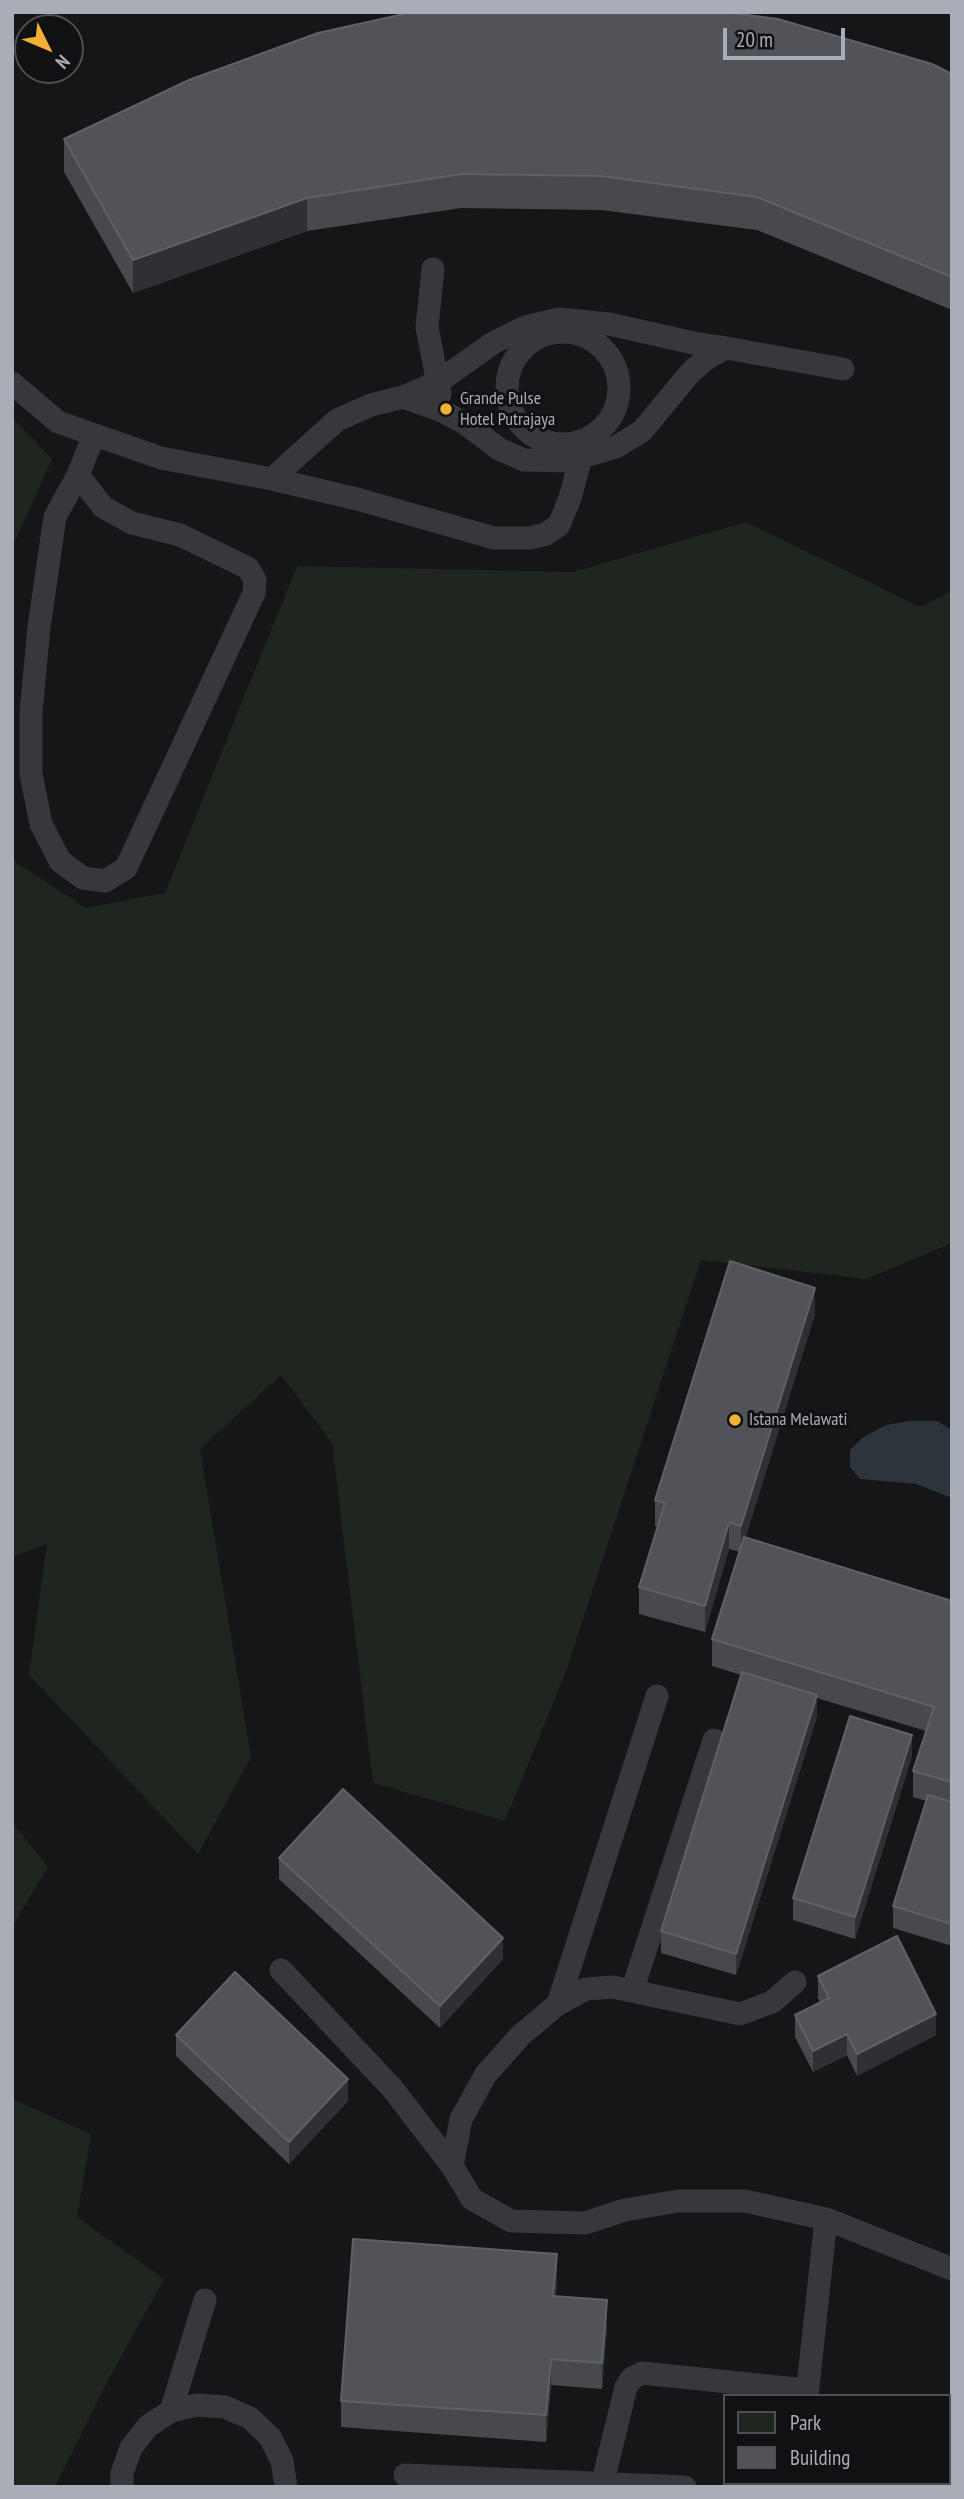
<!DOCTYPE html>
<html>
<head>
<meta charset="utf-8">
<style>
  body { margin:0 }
  #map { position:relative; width:964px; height:2499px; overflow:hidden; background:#161618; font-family:"PT Sans Narrow",sans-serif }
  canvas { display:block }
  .frame { position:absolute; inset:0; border:14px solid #a8adb8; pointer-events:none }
  .legend { position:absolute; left:723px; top:2394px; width:228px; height:91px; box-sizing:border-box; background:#111113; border:2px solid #4d4f55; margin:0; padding:9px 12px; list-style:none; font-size:21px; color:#a8adb8 }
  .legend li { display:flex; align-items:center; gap:14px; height:35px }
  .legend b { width:35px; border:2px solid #4d4f55 }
  .north { position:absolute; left:14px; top:14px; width:70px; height:70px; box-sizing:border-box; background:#111113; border:2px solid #4d4f55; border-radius:50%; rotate:133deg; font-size:19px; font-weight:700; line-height:28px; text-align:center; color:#a8adb8 }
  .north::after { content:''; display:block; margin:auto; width:24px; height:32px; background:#f2b134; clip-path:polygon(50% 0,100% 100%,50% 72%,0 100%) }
  .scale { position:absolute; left:723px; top:28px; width:122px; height:32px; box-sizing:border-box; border:4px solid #a8adb8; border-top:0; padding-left:9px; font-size:21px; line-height:24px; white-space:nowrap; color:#a8adb8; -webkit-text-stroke:5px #111113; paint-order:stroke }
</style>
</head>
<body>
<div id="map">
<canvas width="964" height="2499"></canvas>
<div class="frame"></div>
<ul class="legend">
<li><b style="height:19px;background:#1e261f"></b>Park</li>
<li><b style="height:19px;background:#525359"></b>Building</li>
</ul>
<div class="north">N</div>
<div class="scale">20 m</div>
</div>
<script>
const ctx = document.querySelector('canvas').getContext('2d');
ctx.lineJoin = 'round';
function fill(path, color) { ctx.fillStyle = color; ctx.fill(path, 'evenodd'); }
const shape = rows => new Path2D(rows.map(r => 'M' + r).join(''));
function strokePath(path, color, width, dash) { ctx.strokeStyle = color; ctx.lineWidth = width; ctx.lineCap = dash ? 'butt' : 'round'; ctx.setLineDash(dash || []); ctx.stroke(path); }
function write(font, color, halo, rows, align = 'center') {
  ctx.font = font + ' "PT Sans Narrow",sans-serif'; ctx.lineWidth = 6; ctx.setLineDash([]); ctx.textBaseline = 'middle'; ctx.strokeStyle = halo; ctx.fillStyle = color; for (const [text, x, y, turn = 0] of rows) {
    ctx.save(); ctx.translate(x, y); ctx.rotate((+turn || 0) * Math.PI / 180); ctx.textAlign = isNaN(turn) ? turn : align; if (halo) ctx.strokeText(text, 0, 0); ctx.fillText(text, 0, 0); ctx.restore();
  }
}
fill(shape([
  [12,417,52,459,12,548],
  [746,522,920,607,952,591,952,1243,867,1279,701,1260,566,1671,505,1821,373,1783,332,1443,281,1375,200,1449,251,1757,198,1854,29,1675,47,1544,12,1557,12,860,86,908,165,893,297,566,573,572],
  [12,1822,48,1867,12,1927],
  [12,2099,91,2134,77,2217,164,2279,104,2388,55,2487,12,2487]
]), '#1e261f');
fill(shape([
  [909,1421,937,1421,952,1430,952,1498,916,1484,860,1479,850,1467,850,1450,862,1438,886,1425]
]), '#2c353c');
strokePath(shape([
  [433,269,427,327,440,394],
  '507 388a56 56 0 1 1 112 0a56 56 0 1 1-112 0Z',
  [726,348,843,369],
  [12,383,58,422,161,458,272,479,357,499],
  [78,475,103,507,132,523,180,535,248,568,255,580,254,593,126,868,105,881,83,878,60,861,41,824,31,774,31,712,39,627,55,517,78,475,94,435],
  [272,479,337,420,371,405,403,397,438,382,493,343,525,327,559,319,609,324,698,344,726,348,707,358,691,372,642,431,616,447,568,461,524,460,499,449,466,424,442,411,403,397],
  [281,1970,392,2088,452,2166],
  [795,1982,772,2002,740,2014,613,1987,586,1989,558,2004,521,2035,486,2074,461,2119,452,2166,472,2199,511,2221,585,2223,625,2210,678,2201,745,2201,826,2219,952,2269],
  [632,1991,714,1740],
  [558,2004,657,1696],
  [807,2396,826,2219],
  [171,2411,205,2300],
  [405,2475,685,2487],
  [602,2485,626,2387,632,2378,642,2373,807,2390],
  [122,2487,122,2473,131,2448,148,2426,171,2411,197,2405,225,2407,250,2418,270,2437,282,2461,286,2487],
  [792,2487,794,2483]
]), '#37383d', 23);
strokePath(shape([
  [357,499,494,538,530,538,546,534,559,525,570,498,585,441]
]), '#37383d', 23);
fill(shape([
  [952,74,952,310,757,230,601,210,461,208,307,231,133,293,64,172,64,139],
  [815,1314,745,1538,952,1601,952,1946,893,1928,893,1906,926,1801,913,1797,913,1771,926,1731,817,1698,817,1716,736,1975,661,1953,661,1931,741,1675,712,1666,712,1639,740,1552,729,1549,705,1632,639,1614,639,1587,657,1527,655,1526,655,1500],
  [912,1756,855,1939,793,1920,793,1898],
  [279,1858,503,1959,440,2028,279,1879],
  [818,1976,936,2035,857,2076,847,2055,813,2072,795,2037,795,2015,820,2002,818,1998],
  [176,2035,348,2101,289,2164,176,2056],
  [557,2280,556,2296,607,2327,602,2389,551,2385,546,2442,341,2427,341,2401]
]), '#47494d');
fill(shape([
  [307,198,307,231,133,293,133,260],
  [815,1288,815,1314,741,1553,741,1526],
  [729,1522,729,1549,705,1632,705,1606],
  [817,1695,817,1716,736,1975,736,1954],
  [912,1735,912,1756,855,1939,855,1917],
  [503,1938,503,1959,440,2028,440,2006],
  [936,2014,936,2035,857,2076,857,2054],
  [847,2034,847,2055,813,2072,813,2051],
  [348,2079,348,2101,289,2164,289,2142],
  [557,2254,557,2280,553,2323,553,2296],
  [607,2300,607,2327,602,2389,602,2363],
  [551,2359,551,2385,546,2442,546,2415]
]), '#2f3033');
const building = shape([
  [413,12,724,12,778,19,932,64,952,74,952,277,757,197,601,176,461,174,307,198,133,260,64,139,189,80,318,33,413,12],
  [730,1261,815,1288,741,1526,729,1522,705,1606,639,1587,665,1503,655,1500,730,1261],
  [744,1537,952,1601,952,1782,913,1771,934,1707,712,1639,744,1537],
  [742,1672,817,1695,736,1954,661,1931,742,1672],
  [850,1716,912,1735,855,1917,793,1898,850,1716],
  [343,1789,503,1938,440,2006,279,1858,343,1789],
  [928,1795,952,1802,952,1924,893,1906,928,1795],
  [897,1936,936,2014,857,2054,847,2034,813,2051,795,2015,829,1998,818,1976,897,1936],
  [235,1972,348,2079,289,2142,176,2035,235,1972],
  [353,2239,557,2254,553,2296,607,2300,602,2363,551,2359,546,2415,341,2401,353,2239],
  [863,2483,928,2483,927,2487,862,2487,863,2483]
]);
fill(building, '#525359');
strokePath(building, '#5f6168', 2);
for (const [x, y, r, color] of [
  [446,409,7,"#f2b134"],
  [735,1420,7,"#f2b134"]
]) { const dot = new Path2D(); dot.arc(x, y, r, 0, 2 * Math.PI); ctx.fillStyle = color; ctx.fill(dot); strokePath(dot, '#111113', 2.5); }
write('18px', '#a8adb8', '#111113', [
  ["Grande Pulse",460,399],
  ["Hotel Putrajaya",460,420],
  ["Istana Melawati",749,1420]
], 'left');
</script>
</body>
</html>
